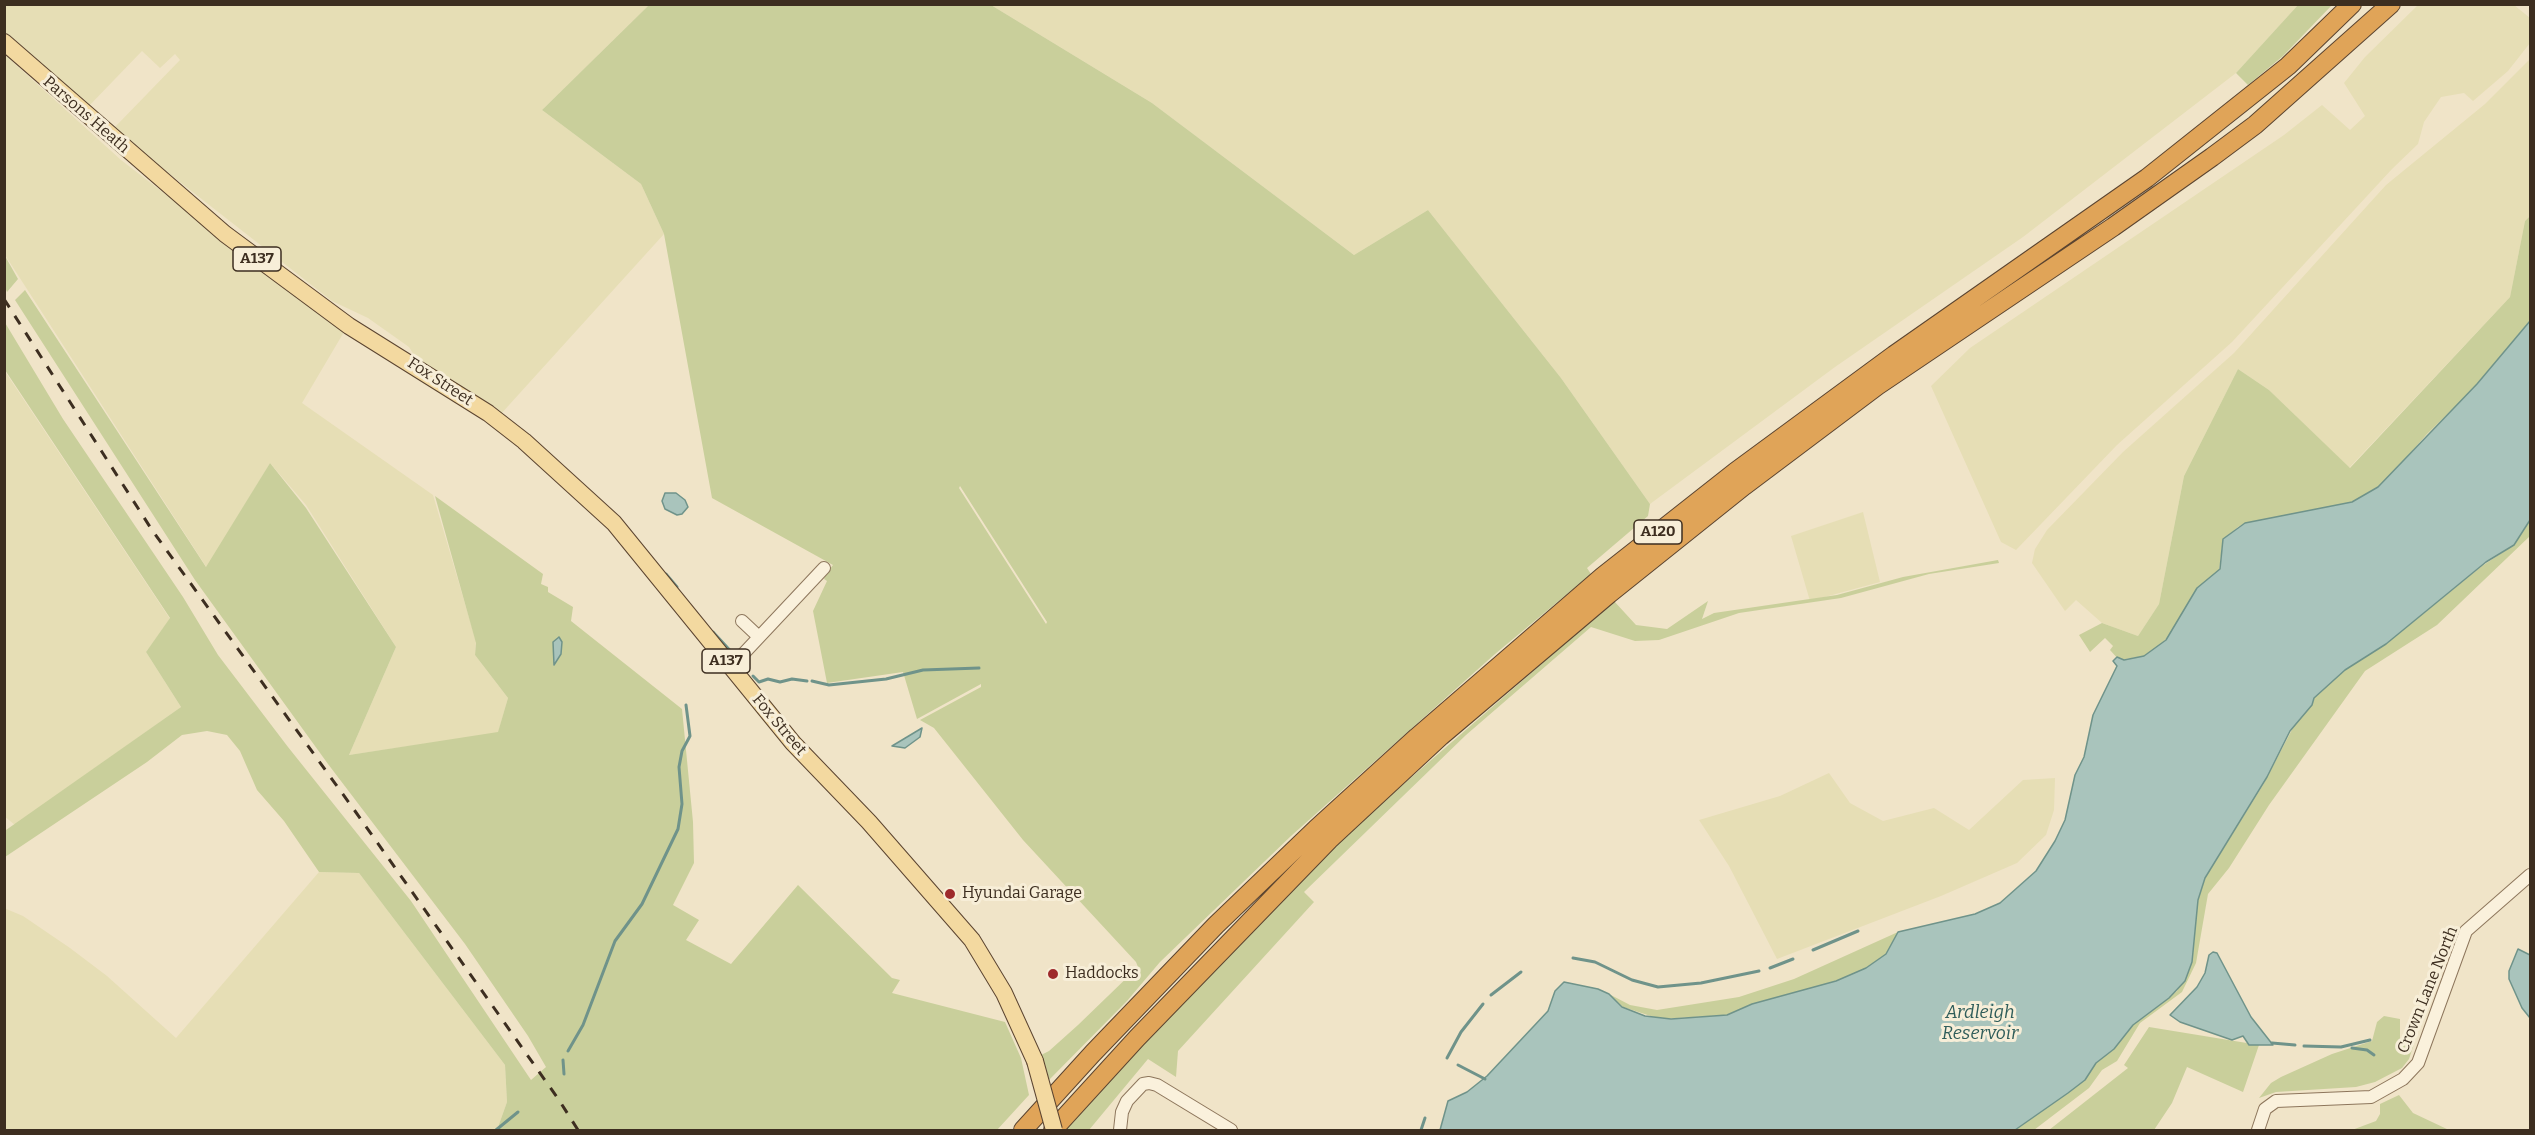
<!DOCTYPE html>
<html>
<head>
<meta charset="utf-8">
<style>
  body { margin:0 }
  #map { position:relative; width:2535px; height:1135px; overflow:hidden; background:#f0e4c8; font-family:Bitter,serif }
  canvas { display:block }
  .frame { position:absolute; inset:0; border:6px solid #3d2e20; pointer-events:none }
</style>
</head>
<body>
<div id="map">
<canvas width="2535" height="1135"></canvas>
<div class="frame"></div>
</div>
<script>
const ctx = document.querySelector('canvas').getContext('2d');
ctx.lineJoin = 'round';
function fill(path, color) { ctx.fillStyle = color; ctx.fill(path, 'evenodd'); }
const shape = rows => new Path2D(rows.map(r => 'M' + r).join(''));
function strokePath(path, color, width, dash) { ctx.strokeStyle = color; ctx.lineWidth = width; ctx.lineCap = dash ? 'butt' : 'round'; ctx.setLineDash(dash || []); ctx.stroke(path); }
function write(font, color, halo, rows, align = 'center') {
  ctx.font = font + ' Bitter,serif'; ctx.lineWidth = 6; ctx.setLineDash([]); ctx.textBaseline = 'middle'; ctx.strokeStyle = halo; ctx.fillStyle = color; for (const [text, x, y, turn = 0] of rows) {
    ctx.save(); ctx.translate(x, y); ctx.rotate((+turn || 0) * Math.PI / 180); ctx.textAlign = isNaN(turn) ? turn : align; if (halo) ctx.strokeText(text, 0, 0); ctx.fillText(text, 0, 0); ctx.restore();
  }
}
fill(shape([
  [5,4,649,5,542,110,641,184,664,234,500,415,416,358,409,347,368,318,332,301,153,161,115,127,180,60,175,54,160,68,142,51,87,108,5,35],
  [991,5,2298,5,2236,73,2023,237,1835,367,1650,504,1561,378,1428,210,1354,255,1152,103],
  [2418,5,2514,5,2530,18,2530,43,2508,71,2473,101,2464,93,2441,97,2424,122,2418,144,2392,169,2232,342,2117,445,2016,550,2001,542,1931,386,1970,348,2284,135,2322,105,2350,130,2365,116,2344,83,2365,57],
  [4,54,121,160,344,332,302,403,433,495,476,641,475,655,508,698,498,733,349,755,396,647,306,505,270,463,207,568,5,255],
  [2530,59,2530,216,2525,221,2510,297,2349,468,2269,390,2238,369,2184,476,2159,604,2138,636,2102,623,2076,600,2065,611,2032,563,2035,549,2047,530,2123,452,2234,353,2386,185,2485,104],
  [4,370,170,619,146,652,181,707,15,825,4,816],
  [1863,512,1880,582,1810,601,1791,536],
  [1829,773,1850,803,1883,821,1934,808,1969,830,2023,780,2055,778,2054,810,2046,835,2017,863,1941,896,1777,959,1729,866,1699,820,1780,796],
  [319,872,359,873,505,1065,507,1102,497,1130,5,1130,4,908,23,916,70,948,107,976,176,1038]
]), '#e6deb5');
fill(shape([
  [649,5,991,5,1152,103,1354,255,1428,210,1561,378,1650,504,1648,516,1587,568,1591,574,1495,654,1291,836,1160,962,1127,1001,1048,1081,1039,1056,1049,1051,1078,1025,1138,967,1136,962,1023,840,934,728,920,720,981,687,981,684,917,719,903,672,827,683,813,611,827,581,824,579,826,574,833,565,712,498,664,234,641,184,542,110],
  [960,486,1047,622,1046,624,959,488],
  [2298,5,2332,5,2283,56,2248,85,2236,73],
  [2530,216,2530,321,2470,392,2427,434,2383,484,2352,502,2245,523,2238,527,2223,540,2219,571,2195,591,2178,625,2158,648,2144,656,2119,660,2110,650,2113,646,2105,638,2090,652,2079,635,2102,623,2138,636,2159,604,2184,476,2238,369,2269,390,2350,468,2510,297,2525,221],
  [5,256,18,279,7,292,5,287],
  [25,290,206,567,270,463,306,508,396,647,349,755,498,732,508,698,475,655,476,643,435,496,543,574,541,584,548,587,548,592,573,607,571,621,682,709,693,822,694,863,673,905,699,920,686,940,731,964,798,885,892,978,900,980,892,993,1005,1022,1021,1058,1029,1095,997,1130,497,1130,507,1102,505,1065,359,873,319,872,284,821,257,790,240,751,227,735,207,731,182,735,147,762,5,857,6,830,181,707,146,652,170,618,5,370,4,321,63,419,183,597,218,655,288,747,411,901,531,1080,546,1067,528,1036,465,944,328,764,195,580,15,300],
  [2530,520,2530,536,2437,625,2365,671,2269,805,2229,868,2208,894,2196,963,2182,992,2140,1023,2117,1061,2102,1070,2089,1088,2034,1130,2015,1130,2085,1080,2096,1063,2114,1049,2134,1024,2177,991,2192,962,2198,900,2205,878,2263,785,2297,720,2314,698,2345,670,2386,644,2482,566,2514,545],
  [1998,560,1999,563,1929,574,1841,598,1739,613,1659,640,1635,641,1591,627,1466,735,1304,892,1314,902,1178,1051,1176,1077,1148,1059,1089,1130,1061,1130,1314,862,1614,601,1636,625,1667,629,1708,601,1702,619,1714,613,1837,595,1903,577],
  [1898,932,1886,954,1866,968,1836,981,1727,1015,1660,1019,1623,1007,1609,994,1630,1005,1657,1010,1739,997,1794,979],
  [2384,1016,2400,1019,2400,1039,2415,1041,2409,1059,2402,1068,2375,1082,2356,1087,2276,1092,2259,1098,2271,1083,2281,1077,2332,1054,2372,1041,2377,1022],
  [2149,1027,2259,1045,2243,1092,2187,1067,2172,1103,2154,1130,2049,1130,2128,1068,2124,1065],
  [2399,1095,2413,1113,2449,1130,2352,1130,2376,1121,2380,1114,2380,1104]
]), '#c9cf9b');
const water = shape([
  [2530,321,2530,520,2514,545,2486,562,2386,644,2345,670,2314,698,2312,705,2290,731,2267,777,2205,878,2198,900,2192,962,2185,981,2169,998,2133,1025,2114,1049,2096,1063,2085,1080,2068,1093,2015,1130,1440,1130,1448,1101,1467,1092,1487,1076,1548,1011,1555,991,1564,982,1598,989,1609,994,1622,1007,1645,1016,1671,1019,1727,1015,1752,1004,1836,981,1866,968,1886,954,1898,932,1975,914,2000,903,2036,871,2055,841,2065,820,2075,775,2084,757,2093,715,2117,666,2113,661,2117,657,2124,660,2144,656,2166,640,2197,588,2220,569,2223,539,2245,523,2352,502,2378,487,2477,384,2530,321],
  [665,493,676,493,685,500,688,507,682,514,677,515,665,509,662,501,665,493],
  [559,637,562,642,561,654,554,665,553,642,559,637],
  [922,728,920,737,905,748,892,746,922,728],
  [2518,949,2530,955,2530,1018,2522,1008,2509,979,2509,971,2518,949],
  [2213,952,2217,953,2251,1017,2273,1045,2249,1045,2243,1036,2232,1040,2180,1022,2170,1015,2197,987,2205,973,2209,955,2213,952]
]);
fill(water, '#a9c4bc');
strokePath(water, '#6f938a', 1.5);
strokePath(shape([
  [666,574,677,587],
  [713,632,737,658],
  [753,676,759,682,768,679,780,682,792,679,807,681],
  [812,681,829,685,886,679,923,670,979,668],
  [1813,950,1858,931],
  [1573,958,1595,962,1632,980,1658,987,1701,983,1759,971],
  [1770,968,1793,959],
  [1491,995,1521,972],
  [2272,1043,2295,1045],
  [2304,1046,2341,1047,2370,1040],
  [2352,1048,2367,1050,2374,1055],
  [568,1051,583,1025,615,941,642,904,678,829,682,804,679,767,682,751,690,736,686,705],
  [1447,1058,1461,1032,1483,1004],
  [563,1060,564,1074],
  [1458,1065,1485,1079],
  [496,1130,518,1112],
  [1421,1130,1425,1118]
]), '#6f938a', 3);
const minor = shape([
  [742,621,759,637],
  [731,667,824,568],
  [1120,1130,1122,1112,1127,1101,1143,1084,1149,1083,1157,1085,1231,1130],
  [2258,1130,2265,1109,2276,1101,2371,1097,2403,1079,2418,1063,2466,931,2530,875]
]);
const major = shape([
  [4,42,225,234,349,326,488,413,524,441,614,523,793,743,869,822,972,940,1004,993,1035,1061]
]);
const highway = shape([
  [1023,1130,1093,1053,1216,925,1316,829,1417,737,1603,576,1735,472,1894,355,2147,178,2288,66,2352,4],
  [1053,1130,1137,1038,1329,840,1441,736,1609,594,1744,486,1877,386,2113,227,2212,157,2255,125,2391,4]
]);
strokePath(minor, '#8d765c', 14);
strokePath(major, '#5b4430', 18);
strokePath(highway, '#5b4430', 20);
strokePath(minor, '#faf1dc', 12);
strokePath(major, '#f3d9a0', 16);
strokePath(highway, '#e0a458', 18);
strokePath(shape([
  [4,299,152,530,355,811,559,1100,578,1130]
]), '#3d2e20', 3, [10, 10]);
const majorBridge = shape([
  [1035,1061,1054,1130]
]);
strokePath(majorBridge, '#5b4430', 18, []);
strokePath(majorBridge, '#f3d9a0', 16);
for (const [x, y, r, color] of [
  [950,894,6,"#9e2a2b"],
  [1053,974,6,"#9e2a2b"]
]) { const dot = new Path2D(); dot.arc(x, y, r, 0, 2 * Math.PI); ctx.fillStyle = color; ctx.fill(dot); strokePath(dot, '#f7eed8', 2); }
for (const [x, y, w] of [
  [257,259,48],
  [1658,532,48],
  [726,661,48]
]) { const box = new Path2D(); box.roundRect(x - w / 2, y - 12, w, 24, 4.5); ctx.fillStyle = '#f7eed8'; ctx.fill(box); strokePath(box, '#3d2e20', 1.5); }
write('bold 15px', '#3d2e20', null, [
  ["A137",257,259],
  ["A120",1658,532],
  ["A137",726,661]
]);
write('16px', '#3d2e20', '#f7eed8', [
  ["Parsons Heath",86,115,41],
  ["Fox Street",440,382,33],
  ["Fox Street",779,725,50],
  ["Crown Lane North",2428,990,-68]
]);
write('16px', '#3d2e20', '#f7eed8', [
  ["Hyundai Garage",962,894],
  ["Haddocks",1065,974]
], 'left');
write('italic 18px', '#2f5d5a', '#f7eed8', [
  ["Ardleigh",1980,1013],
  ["Reservoir",1980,1034]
]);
</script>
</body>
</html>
